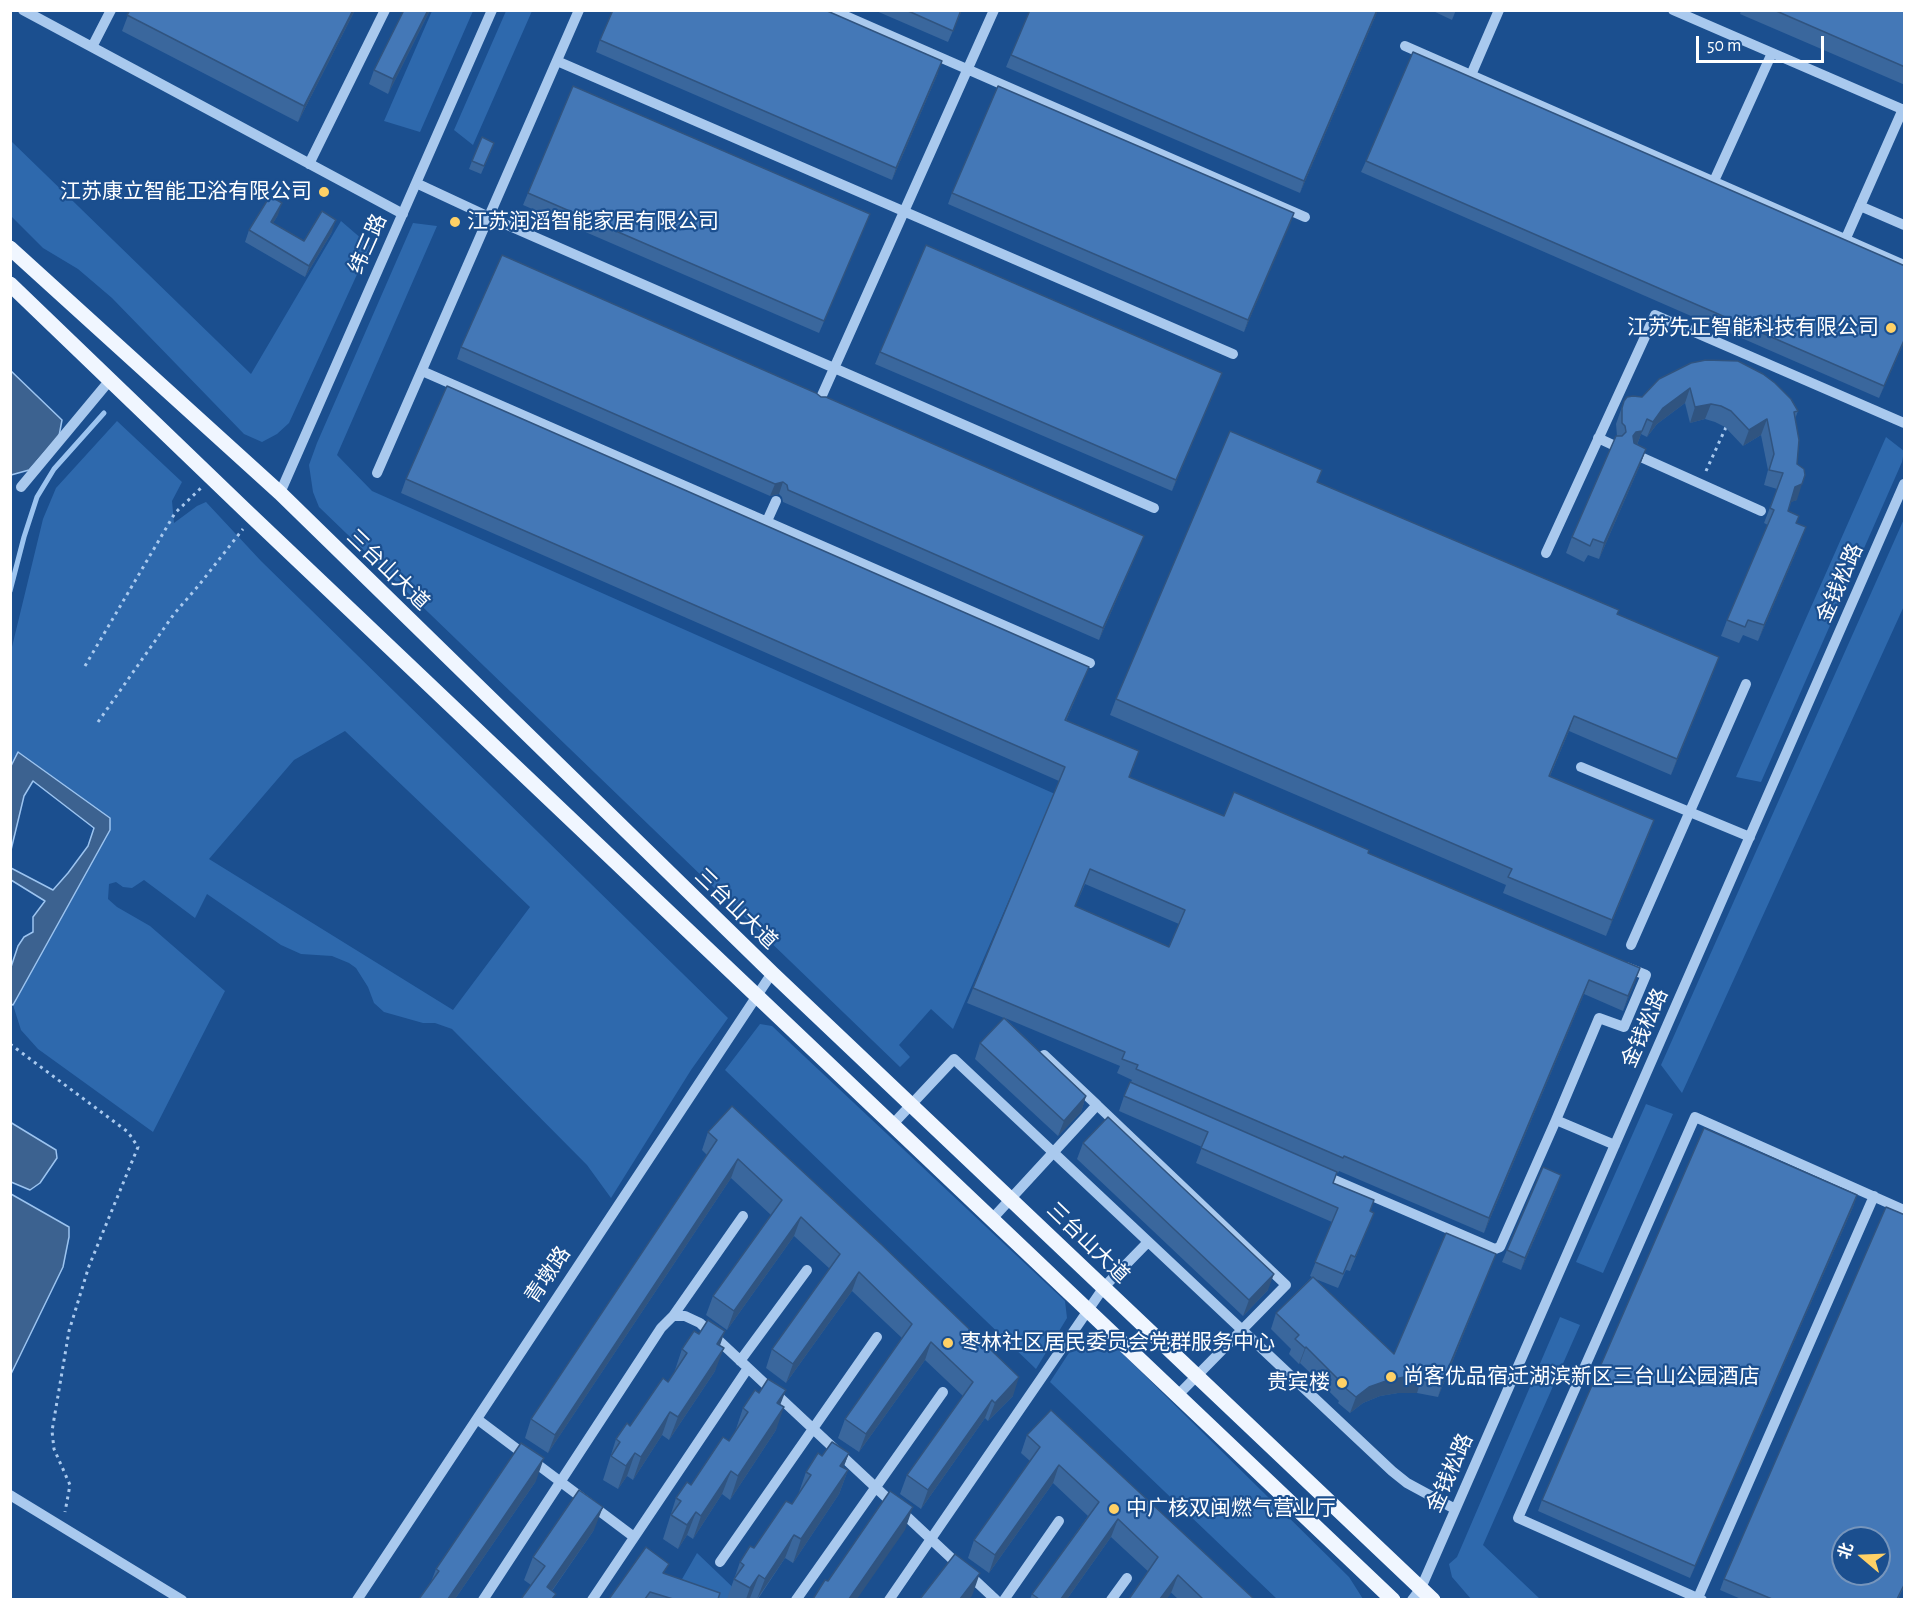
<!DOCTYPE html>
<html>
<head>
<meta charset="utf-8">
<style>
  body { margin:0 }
  #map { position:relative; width:1915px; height:1610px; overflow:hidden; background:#1b4f8f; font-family:"Alegreya Sans","Noto Sans SC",sans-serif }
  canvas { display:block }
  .frame { position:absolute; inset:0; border:12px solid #fff; pointer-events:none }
  .north { position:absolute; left:1831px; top:1526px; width:60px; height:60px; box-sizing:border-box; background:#1b4f8f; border:2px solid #7695bc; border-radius:50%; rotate:289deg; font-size:16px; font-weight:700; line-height:24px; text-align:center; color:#fff }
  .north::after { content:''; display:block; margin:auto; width:21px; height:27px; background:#ffd166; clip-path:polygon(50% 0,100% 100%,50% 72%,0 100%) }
  .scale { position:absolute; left:1696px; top:36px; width:128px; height:27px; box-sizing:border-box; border:3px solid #fff; border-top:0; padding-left:8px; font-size:18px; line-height:21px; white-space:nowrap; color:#fff; -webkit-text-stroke:4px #1b4f8f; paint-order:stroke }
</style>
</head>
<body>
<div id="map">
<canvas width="1915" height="1610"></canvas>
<div class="frame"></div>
<div class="north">北</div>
<div class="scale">50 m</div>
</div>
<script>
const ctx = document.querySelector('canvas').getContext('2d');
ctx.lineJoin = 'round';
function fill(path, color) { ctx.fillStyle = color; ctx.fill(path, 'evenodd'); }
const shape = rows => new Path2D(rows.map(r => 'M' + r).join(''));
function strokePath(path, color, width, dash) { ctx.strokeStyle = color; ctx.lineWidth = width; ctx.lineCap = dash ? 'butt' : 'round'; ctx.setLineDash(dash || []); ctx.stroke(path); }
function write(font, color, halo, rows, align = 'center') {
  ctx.font = font + ' "Alegreya Sans","Noto Sans SC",sans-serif'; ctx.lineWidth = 4.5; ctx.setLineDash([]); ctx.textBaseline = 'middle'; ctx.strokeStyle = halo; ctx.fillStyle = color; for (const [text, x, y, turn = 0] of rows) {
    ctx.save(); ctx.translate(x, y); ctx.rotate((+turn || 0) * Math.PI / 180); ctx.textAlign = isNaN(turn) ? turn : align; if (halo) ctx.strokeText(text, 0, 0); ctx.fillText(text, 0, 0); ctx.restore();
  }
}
fill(shape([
  [432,11,473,11,420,132,384,121],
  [506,11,532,11,473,145,454,130],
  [10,140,251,374,341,221,370,246,289,423,277,434,262,442,244,434,112,298,78,269,43,248,11,216],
  [413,223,437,226,337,455,372,491,1055,794,953,1029,931,1009,899,1045,910,1057,900,1067,319,507,313,492,309,465,317,443],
  [117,421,182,482,172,501,174,523,197,506,206,502,261,561,728,1018,691,1070,611,1198,587,1165,452,1029,435,1023,423,1023,384,1012,374,1003,368,987,356,968,349,963,332,956,301,954,281,945,207,894,195,918,144,880,132,888,123,887,116,882,109,884,108,899,117,907,150,926,225,991,153,1132,38,1049,21,1030,13,1005,110,830,110,818,19,752,11,766,11,651,43,519,56,488],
  [345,731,530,907,453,1010,209,859,294,760],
  [1886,437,1904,451,1902,462,1761,782,1736,777],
  [1904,519,1904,606,1682,1093,1661,1065],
  [760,1024,772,1026,1065,1301,1067,1318,1036,1369,725,1070],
  [1646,1104,1673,1114,1603,1273,1576,1262],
  [1560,1317,1580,1325,1483,1545,1540,1599,1471,1599,1452,1577,1449,1564,1457,1557],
  [1087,1334,1095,1335,1113,1344,1349,1577,1363,1599,1277,1599,1050,1382,1078,1339],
  [697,1553,745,1599,670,1600]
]), '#2e69ad');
const water = shape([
  [10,370,62,420,59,436,29,470,11,475,10,370],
  [18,752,110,818,110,830,13,1005,11,1004,11,967,18,946,24,937,33,932,33,917,45,901,11,880,11,766,18,752],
  [33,781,94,828,88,846,68,873,53,890,11,868,11,850,24,796,33,781],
  [10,1122,56,1150,57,1158,40,1183,30,1190,11,1182,10,1122],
  [11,1194,69,1227,69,1237,63,1267,11,1374,11,1194]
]);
fill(water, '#3c6290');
strokePath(water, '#9cc4f0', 1.5);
strokePath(shape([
  [10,591,24,537,37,497,54,469,104,413]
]), '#9cc4f0', 5);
strokePath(shape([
  [1706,471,1727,425],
  [85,666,175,513,202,487],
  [98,722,174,614,199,585,243,529],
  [10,1044,128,1132,138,1147,89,1266,69,1331,52,1431,54,1449,70,1485,65,1512]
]), '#a9c9ee', 3, [3, 4.5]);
strokePath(shape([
  [23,10,403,214],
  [832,10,1305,217],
  [1673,10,1904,110],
  [1405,46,1904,265],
  [92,47,111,10],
  [557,61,1233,354],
  [1471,75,1499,10],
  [309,164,385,10],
  [1714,181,1772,53],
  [416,183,489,217,1154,508],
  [1860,206,1904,225],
  [1846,238,1903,109],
  [422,371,1090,663],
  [819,402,994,10],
  [1598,438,1613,445],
  [1634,454,1761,511],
  [377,473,579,10],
  [21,487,110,380],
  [280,493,492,10],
  [767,521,776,501],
  [1546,553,1655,315,1904,423],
  [1581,767,1750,837],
  [1631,945,1746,684],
  [1044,1055,1097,1105],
  [1556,1120,1599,1018,1624,1027,1646,975,1626,967],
  [893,1124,954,1059,1392,1471,1407,1483,1455,1509],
  [1323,1175,1495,1249,1500,1247,1556,1120,1615,1145],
  [992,1219,1097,1105,1286,1285,1178,1395],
  [673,1316,743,1216],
  [740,1361,807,1270],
  [477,1419,634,1537],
  [10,1495,182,1600],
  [720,1562,877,1337],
  [357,1600,772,973],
  [483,1600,661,1328,673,1316,685,1316,700,1323,996,1600],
  [592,1600,748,1368],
  [796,1600,943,1392],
  [889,1600,1104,1287,1148,1242],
  [1004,1600,1059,1521],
  [1111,1600,1127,1578],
  [1412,1600,1421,1588,1904,484],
  [1697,1600,1874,1196],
  [1702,1600,1518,1518,1695,1117,1904,1210]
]), '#a9c9ee', 10);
strokePath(shape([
  [10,248,280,493,772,973,1433,1600],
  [10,284,244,509,1393,1600]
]), '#f0f6ff', 15);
fill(shape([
  [130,10,355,10,298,122,122,31],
  [430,10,388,94,369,84,374,70],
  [874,10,962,10,948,42],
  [1378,10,1300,193,1006,67,1011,55],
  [1431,10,1456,10,1452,20],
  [1741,10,1905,10,1905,85,1740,14],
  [600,40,938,73,892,180,596,52],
  [491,151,481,174,469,169,472,161],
  [1366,161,1905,266,1905,340,1879,398,1361,172],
  [528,193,870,214,819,333,523,205],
  [952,193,1294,213,1244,332,948,204],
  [278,215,273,223,304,241,332,232,305,277,245,242,249,230],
  [461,347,821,397,1139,548,1099,640,783,502,782,497,779,494,770,496,457,359],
  [880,352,1222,373,1172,491,875,364],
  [1659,379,1798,411,1795,419,1797,464,1797,500,1790,502,1788,511,1796,523,1800,543,1758,641,1743,635,1739,643,1721,636,1727,620,1768,525,1764,523,1777,489,1764,485,1768,470,1761,435,1743,446,1725,427,1715,422,1705,419,1690,423,1685,403,1657,424,1647,437,1641,434,1637,445,1646,449,1640,465,1599,559,1588,555,1584,562,1566,553,1572,537,1617,436,1616,424,1624,401,1642,397],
  [1322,470,1317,482,1618,614,1713,673,1671,775,1569,731,1550,776,1654,820,1648,836,1606,936,1503,893,1506,885,1110,715,1116,699],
  [406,479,1083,681,1066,721,1134,765,1129,777,1224,816,1368,853,1635,982,1623,1011,1584,994,1484,1233,1339,1171,1338,1173,1337,1172,1333,1183,1374,1200,1370,1211,1374,1213,1350,1271,1346,1270,1338,1288,1313,1278,1394,1354,1490,1269,1438,1397,1417,1393,1398,1393,1380,1396,1363,1403,1350,1413,1338,1403,1339,1401,1300,1363,1299,1364,1289,1354,1291,1349,1271,1329,1276,1313,1312,1277,1310,1276,1332,1222,1196,1163,1202,1147,1119,1111,1124,1096,1132,1080,1117,1073,1120,1066,1005,1018,1086,1096,1081,1112,1058,1136,975,1059,980,1043,1004,1018,967,1003,1059,781,401,493],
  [1085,884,1179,924,1169,947,1075,907],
  [708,1132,1013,1396,988,1421,985,1418,921,1509,900,1494,907,1475,963,1396,925,1360,859,1452,838,1438,845,1419,902,1338,852,1291,786,1383,766,1368,772,1349,830,1269,794,1236,727,1330,706,1315,713,1296,771,1215,731,1178,548,1453,525,1438,531,1419,707,1155,702,1150],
  [1083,1143,1268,1290,1243,1316,1077,1159],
  [1557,1187,1521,1270,1502,1262,1507,1250],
  [1857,1195,1853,1207,1690,1578,1538,1511,1542,1500],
  [1905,1215,1905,1585,1898,1599,1741,1599,1720,1590,1724,1579],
  [720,1346,715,1371,669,1440,662,1435,633,1480,627,1476,618,1489,603,1480,616,1439,630,1426,668,1382,674,1373,682,1349],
  [780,1405,776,1430,730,1500,722,1494,693,1539,687,1535,678,1549,663,1539,676,1498,691,1485,729,1441,735,1432,743,1408],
  [1027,1435,1254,1599,1178,1599,1111,1537,1067,1599,1030,1599,1032,1594,1088,1516,1053,1483,989,1573,968,1558,974,1540,1030,1461,1021,1453],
  [849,1453,843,1468,848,1470,839,1494,793,1563,785,1558,758,1599,752,1599,750,1598,749,1599,727,1599,740,1562,754,1548,792,1504,798,1495,806,1472,822,1456],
  [536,1481,455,1599,419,1599,431,1582,436,1569],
  [594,1530,552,1591,531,1585,524,1580,533,1557],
  [666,1574,718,1599,609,1599]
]), '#3a679d');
fill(shape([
  [353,10,355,10,298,122,304,106],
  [428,10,430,10,388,94,393,79],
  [1377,10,1378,10,1300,193,1304,181],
  [942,61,938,73,892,180,896,168],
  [282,203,278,215,267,233,271,222],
  [1294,213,1290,225,1244,332,1248,320],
  [336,220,332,232,305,277,309,266],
  [1905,338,1905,340,1879,398,1884,386],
  [1222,373,1218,384,1172,491,1176,480],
  [1690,388,1685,403,1657,424,1647,437,1653,422,1663,408],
  [1711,404,1705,419,1690,423,1695,407],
  [1647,419,1636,447,1630,448,1633,436],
  [1767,419,1761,435,1743,446,1749,430],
  [1646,449,1640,465,1599,559,1604,543],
  [783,482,779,494,770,496,775,484],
  [1802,484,1797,500,1789,503,1795,487],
  [1806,527,1800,543,1758,641,1764,625],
  [1144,536,1139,548,1099,640,1103,628],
  [1719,657,1713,673,1671,775,1677,759],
  [1089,667,1083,681,1060,734,1065,720],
  [1574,716,1569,731,1543,791,1549,776],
  [1654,820,1648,836,1606,936,1612,920],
  [1640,968,1635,982,1623,1011,1628,996],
  [1589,980,1584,994,1484,1233,1489,1218],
  [1086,1096,1081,1112,1058,1136,1064,1121],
  [738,1159,731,1178,548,1453,555,1435],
  [1561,1175,1557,1187,1521,1270,1525,1258],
  [1857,1195,1853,1207,1690,1578,1695,1566],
  [801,1217,794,1236,727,1330,734,1311],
  [1496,1254,1490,1269,1438,1397,1443,1381],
  [859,1272,852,1291,786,1383,793,1364],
  [1274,1274,1268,1290,1243,1316,1249,1300],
  [725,1331,717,1354,717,1344],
  [931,1342,925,1360,859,1452,866,1434],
  [1306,1347,1300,1363,1299,1364,1305,1348],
  [724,1348,715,1371,669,1440,678,1417],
  [1019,1377,1013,1396,988,1421,995,1403],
  [1404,1377,1422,1377,1417,1393,1398,1393,1380,1396,1363,1403,1350,1413,1356,1397,1369,1387,1386,1381],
  [786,1390,777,1413,777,1403],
  [992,1400,985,1418,921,1509,928,1490],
  [784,1407,776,1430,730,1500,738,1476],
  [670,1412,662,1435,633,1480,641,1457],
  [635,1453,627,1476,618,1489,626,1466],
  [849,1453,840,1476,840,1466],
  [544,1458,536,1481,455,1599,448,1599],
  [1059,1465,1053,1483,989,1573,995,1555],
  [848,1470,839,1494,793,1563,801,1539],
  [731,1471,722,1494,693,1539,701,1516],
  [603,1507,594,1530,546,1599,547,1587],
  [913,1507,905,1530,857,1599,849,1599],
  [696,1512,687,1535,678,1549,687,1525],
  [1118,1519,1111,1537,1067,1599,1061,1599],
  [794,1535,785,1558,757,1599,765,1579],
  [980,1573,972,1596,969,1599,960,1599],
  [759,1575,750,1598,749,1599,746,1599,750,1588],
  [1178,1575,1171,1593,1167,1599,1160,1599]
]), '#305480');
const building = shape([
  [130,10,353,10,304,106,127,15,130,10],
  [404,10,428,10,393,79,374,70,404,10],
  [613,10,825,10,942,61,896,168,600,40,613,10],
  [906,10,961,10,953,31,906,10],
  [1030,10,1377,10,1304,181,1011,55,1030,10],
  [1774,10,1905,10,1905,67,1774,10],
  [1413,52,1905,266,1905,338,1884,386,1366,161,1413,52],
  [573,86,870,214,824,321,528,193,573,86],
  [998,86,1294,213,1248,320,952,193,998,86],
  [482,137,494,143,484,166,472,161,482,137],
  [270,196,282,203,271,222,304,241,322,211,336,220,309,266,249,230,270,196],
  [926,245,1222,373,1176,480,880,352,926,245],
  [502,255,816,393,821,397,826,397,1144,536,1103,628,788,490,787,485,783,482,775,484,461,347,502,255],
  [1706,360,1738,361,1763,374,1775,383,1791,399,1798,411,1794,412,1799,440,1797,464,1804,469,1805,475,1802,484,1795,487,1788,511,1799,516,1796,523,1806,527,1764,625,1748,620,1745,627,1727,620,1774,510,1770,508,1783,473,1769,470,1774,454,1767,419,1749,430,1731,411,1721,406,1711,404,1695,407,1690,388,1663,408,1653,422,1647,419,1642,431,1636,432,1633,436,1634,443,1646,449,1604,543,1593,539,1590,546,1572,537,1616,436,1622,436,1626,432,1625,426,1622,423,1622,408,1624,401,1627,397,1633,396,1642,397,1659,379,1691,363,1706,360],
  [447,386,1089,667,1065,720,1139,751,1129,777,1224,816,1234,792,1369,850,1368,853,1640,968,1628,996,1589,980,1489,1218,1344,1156,1343,1158,1136,1069,1138,1065,1122,1059,1125,1052,973,988,1065,767,406,479,447,386],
  [1090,869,1185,910,1169,947,1075,906,1090,869],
  [1230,431,1322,470,1317,482,1619,610,1617,614,1719,657,1677,759,1574,716,1549,776,1654,820,1612,920,1508,877,1512,869,1116,699,1230,431],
  [1004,1018,1086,1096,1064,1121,980,1043,1004,1018],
  [1130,1082,1337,1172,1333,1183,1374,1200,1370,1211,1374,1213,1355,1257,1351,1255,1343,1274,1315,1262,1338,1208,1201,1148,1208,1132,1124,1096,1130,1082],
  [732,1106,881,1244,1019,1377,995,1403,992,1400,928,1490,907,1475,973,1382,931,1342,866,1434,845,1419,912,1324,859,1272,793,1364,772,1349,840,1254,801,1217,734,1311,713,1296,782,1200,738,1159,555,1435,531,1419,717,1140,708,1132,732,1106],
  [1108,1117,1274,1274,1249,1300,1083,1143,1108,1117],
  [1704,1128,1857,1195,1695,1566,1542,1500,1704,1128],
  [1543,1167,1561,1175,1525,1258,1507,1250,1543,1167],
  [1886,1207,1905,1215,1905,1583,1897,1599,1772,1599,1724,1579,1886,1207],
  [1843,1538,1879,1538,1879,1574,1843,1574,1843,1538],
  [1446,1233,1496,1254,1443,1381,1422,1377,1404,1377,1386,1381,1369,1387,1356,1397,1344,1387,1345,1386,1306,1347,1305,1348,1295,1339,1299,1335,1276,1313,1313,1277,1394,1354,1446,1233],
  [708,1320,725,1331,717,1344,724,1348,678,1417,670,1412,641,1457,635,1453,626,1466,611,1456,620,1442,616,1439,627,1423,630,1426,663,1378,668,1382,687,1353,682,1349,694,1331,699,1334,708,1320],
  [768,1379,786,1390,777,1403,784,1407,738,1476,731,1471,701,1516,696,1512,687,1525,671,1515,681,1501,676,1498,687,1482,691,1485,723,1437,729,1441,748,1412,743,1408,755,1390,759,1393,768,1379],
  [1051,1410,1254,1599,1203,1599,1178,1575,1160,1599,1129,1599,1158,1557,1118,1519,1061,1599,1039,1599,1032,1594,1099,1502,1059,1465,995,1555,974,1540,1040,1447,1027,1435,1051,1410],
  [832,1442,849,1453,840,1466,848,1470,801,1539,794,1535,765,1579,759,1575,750,1588,734,1579,744,1565,740,1562,750,1546,754,1548,786,1501,792,1504,811,1475,806,1472,818,1453,822,1456,832,1442],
  [521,1443,544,1458,448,1599,419,1599,439,1571,436,1569,521,1443],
  [579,1490,603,1507,547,1587,556,1594,552,1599,521,1599,545,1566,533,1557,579,1490],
  [890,1491,913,1507,849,1599,813,1599,825,1580,828,1581,890,1491],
  [646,1547,669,1564,663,1573,720,1593,718,1599,673,1599,650,1592,645,1599,609,1599,646,1547],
  [955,1554,980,1573,960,1599,920,1599,955,1554]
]);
fill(building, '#4478b7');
strokePath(building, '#305480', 1.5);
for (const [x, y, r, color] of [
  [324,192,6,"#ffd166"],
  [455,222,6,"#ffd166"],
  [1891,328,6,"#ffd166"],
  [948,1343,6,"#ffd166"],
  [1391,1377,6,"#ffd166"],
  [1342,1383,6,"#ffd166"],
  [1114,1509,6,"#ffd166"]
]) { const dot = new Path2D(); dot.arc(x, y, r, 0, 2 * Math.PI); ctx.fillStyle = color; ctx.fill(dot); strokePath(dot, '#1b4f8f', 2); }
write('21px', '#fff', '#1b4f8f', [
  ["江苏康立智能卫浴有限公司",312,192,"right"],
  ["江苏润滔智能家居有限公司",467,222],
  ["江苏先正智能科技有限公司",1879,328,"right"],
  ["枣林社区居民委员会党群服务中心",960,1343],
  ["尚客优品宿迁湖滨新区三台山公园酒店",1403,1377],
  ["贵宾楼",1330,1383,"right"],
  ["中广核双闽燃气营业厅",1126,1509]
], 'left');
write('21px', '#fff', '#1b4f8f', [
  ["纬三路",368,244,-66],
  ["三台山大道",388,570,44],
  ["金钱松路",1840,583,-66],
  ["三台山大道",736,909,44],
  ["金钱松路",1645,1028,-66],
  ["三台山大道",1088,1243,44],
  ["青墩路",548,1275,-56],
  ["金钱松路",1450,1473,-66]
]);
</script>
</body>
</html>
